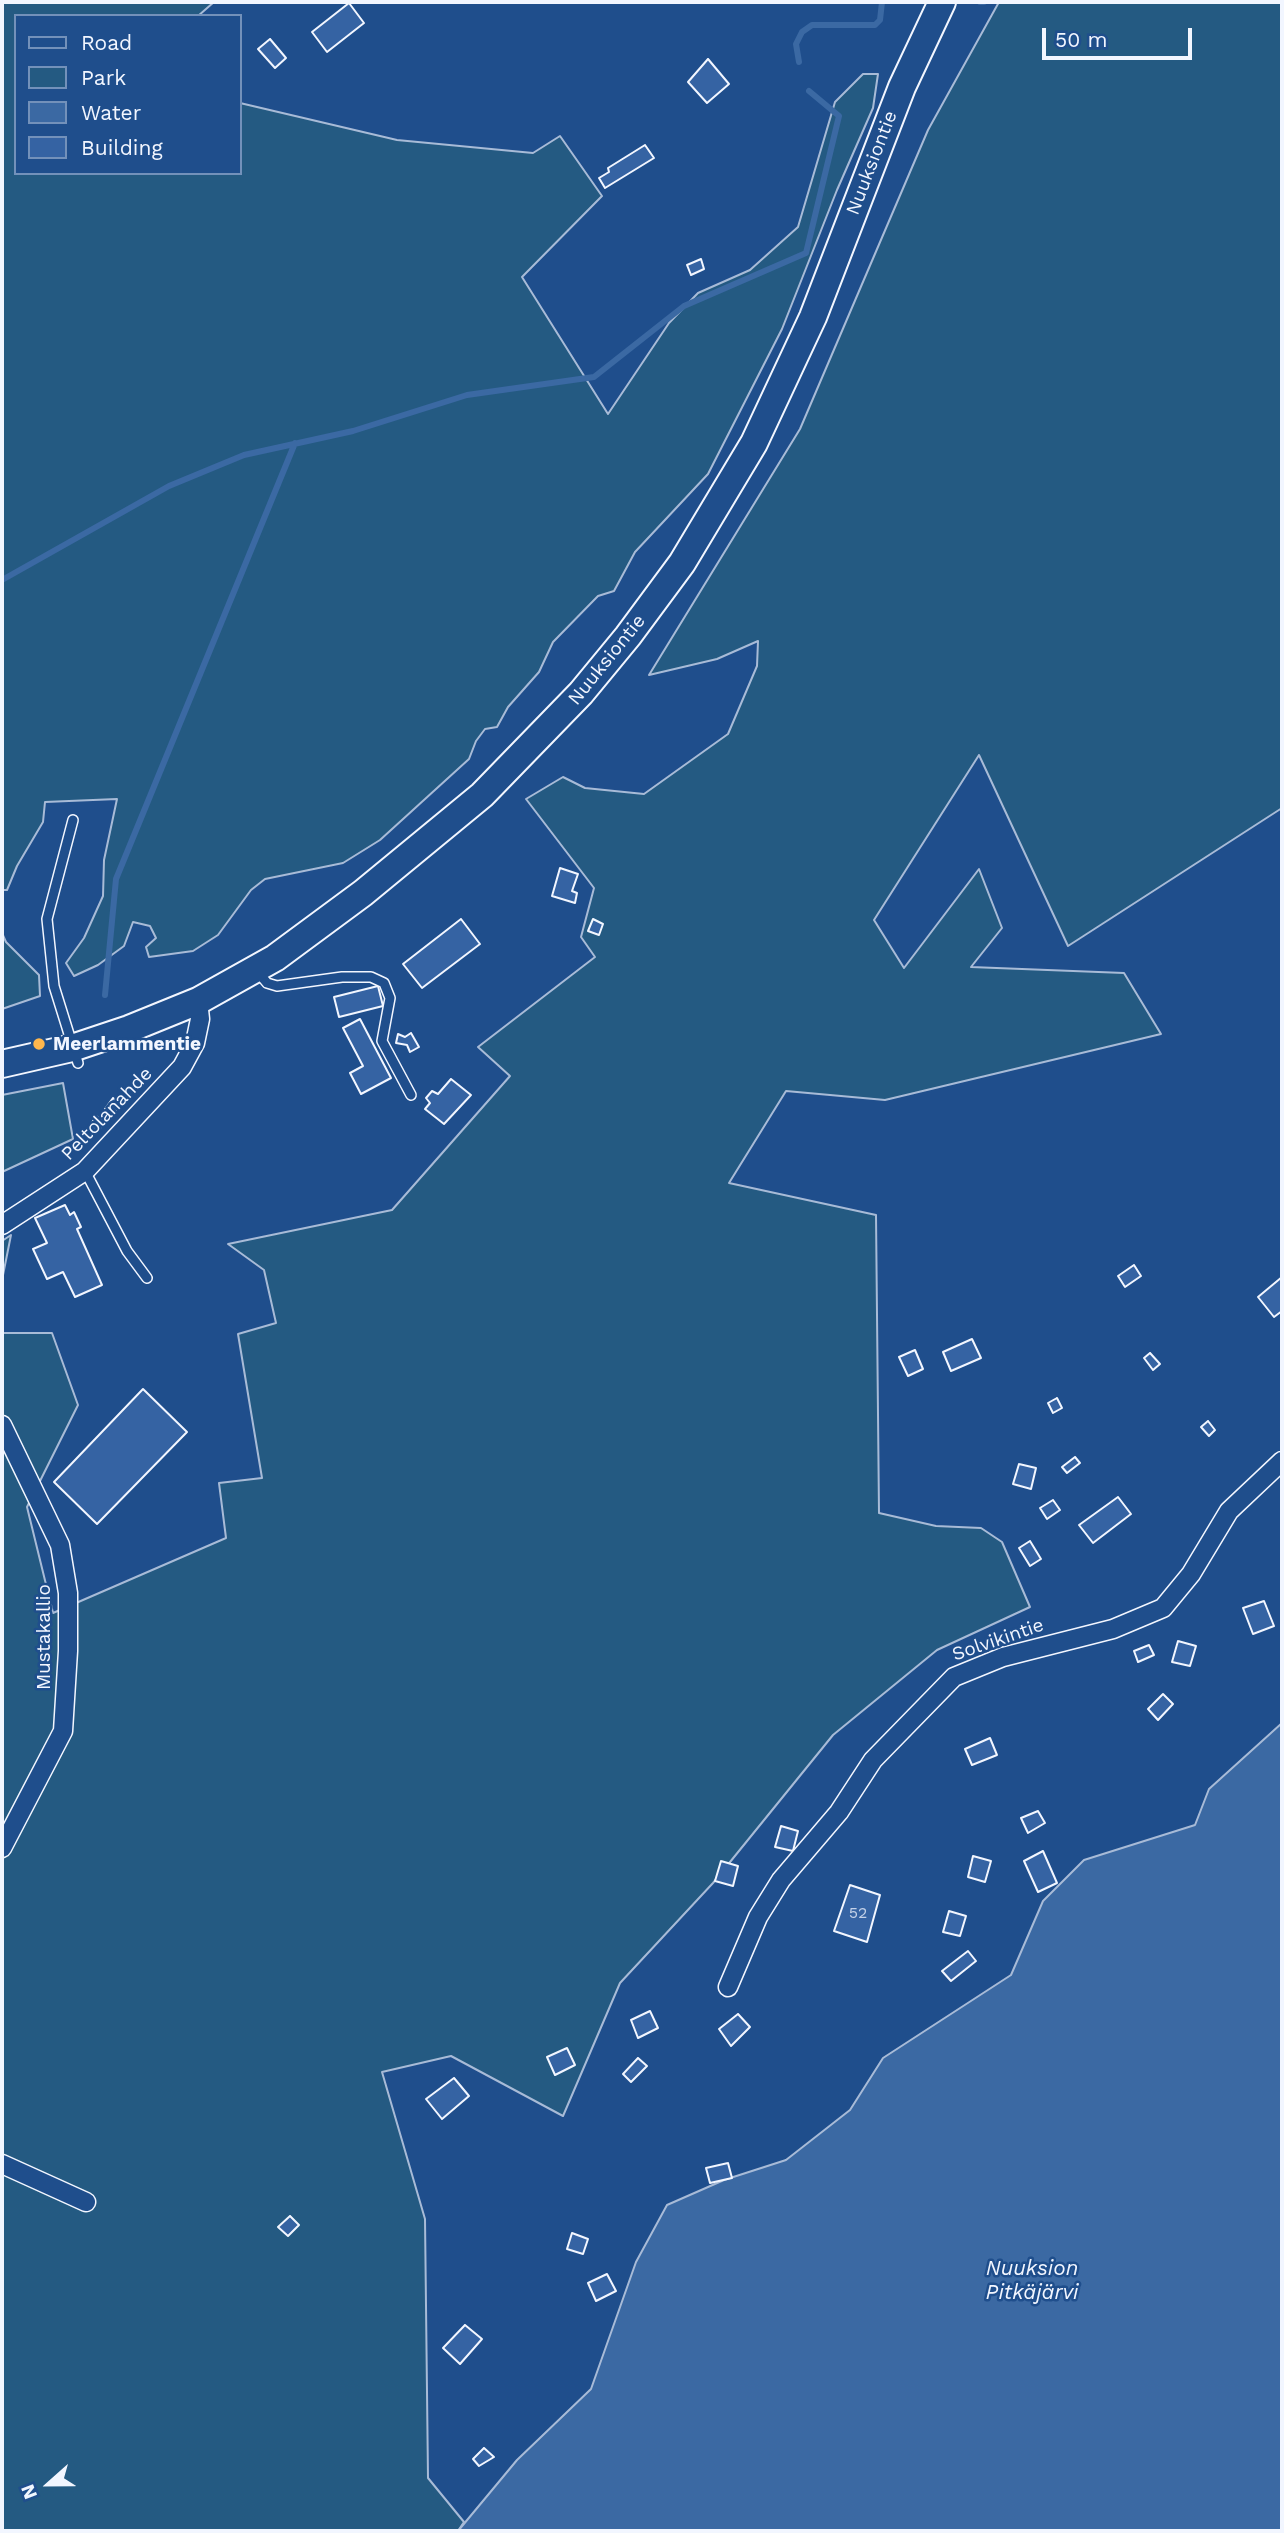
<!DOCTYPE html>
<html>
<head>
<meta charset="utf-8">
<style>
  body { margin:0 }
  #map { position:relative; width:1284px; height:2533px; overflow:hidden; background:#1f4e8c; font-family:"Work Sans",sans-serif }
  canvas { display:block }
  .frame { position:absolute; inset:0; border:4px solid #f2f6ff; pointer-events:none }
  .legend { position:absolute; left:14px; top:14px; width:228px; height:161px; box-sizing:border-box; background:#1f4e8c; border:2px solid #7391ba; margin:0; padding:9px 12px; list-style:none; font-size:21px; color:#f2f6ff }
  .legend li { display:flex; align-items:center; gap:14px; height:35px }
  .legend b { width:35px; border:2px solid #7391ba }
  .north { position:absolute; left:14px; top:2449px; width:70px; height:70px; -webkit-text-stroke:5px #1f4e8c; paint-order:stroke; rotate:249deg; font-size:19px; font-weight:700; line-height:28px; text-align:center; color:#f2f6ff }
  .north::after { content:''; display:block; margin:auto; width:24px; height:32px; background:#f2f6ff; clip-path:polygon(50% 0,100% 100%,50% 72%,0 100%) }
  .scale { position:absolute; left:1042px; top:28px; width:150px; height:32px; box-sizing:border-box; border:4px solid #f2f6ff; border-top:0; padding-left:9px; font-size:21px; line-height:24px; white-space:nowrap; color:#f2f6ff; -webkit-text-stroke:5px #1f4e8c; paint-order:stroke }
</style>
</head>
<body>
<div id="map">
<canvas width="1284" height="2533"></canvas>
<div class="frame"></div>
<ul class="legend">
<li><b style="height:9px;background:#1f4e8c"></b>Road</li>
<li><b style="height:19px;background:#245a82"></b>Park</li>
<li><b style="height:19px;background:#3b69a3"></b>Water</li>
<li><b style="height:19px;background:#3563a3"></b>Building</li>
</ul>
<div class="north">N</div>
<div class="scale">50 m</div>
</div>
<script>
const ctx = document.querySelector('canvas').getContext('2d');
ctx.lineJoin = 'round';
function fill(path, color) { ctx.fillStyle = color; ctx.fill(path, 'evenodd'); }
const shape = rows => new Path2D(rows.map(r => 'M' + r).join(''));
function strokePath(path, color, width, dash) { ctx.strokeStyle = color; ctx.lineWidth = width; ctx.lineCap = dash ? 'butt' : 'round'; ctx.setLineDash(dash || []); ctx.stroke(path); }
function write(font, color, halo, rows, align = 'center') {
  ctx.font = font + ' "Work Sans",sans-serif'; ctx.lineWidth = 5; ctx.setLineDash([]); ctx.textBaseline = 'middle'; ctx.strokeStyle = halo; ctx.fillStyle = color; for (const [text, x, y, turn = 0] of rows) {
    ctx.save(); ctx.translate(x, y); ctx.rotate((+turn || 0) * Math.PI / 180); ctx.textAlign = isNaN(turn) ? turn : align; if (halo) ctx.strokeText(text, 0, 0); ctx.fillText(text, 0, 0); ctx.restore();
  }
}
const green = shape([
  [2,2,214,2,198,16,16,16,16,173,240,173,240,103,397,140,533,153,560,136,602,196,522,277,608,414,669,323,698,293,750,270,798,227,835,102,863,74,878,74,873,108,837,190,782,329,708,474,635,552,614,591,598,596,553,642,539,672,508,707,497,727,485,729,476,741,469,759,380,840,343,863,265,879,251,890,218,935,193,951,149,957,146,947,156,938,150,926,133,922,124,946,98,965,74,976,66,963,84,938,103,896,104,860,117,799,45,802,43,822,17,866,7,890,2,890,2,2],
  [999,2,1282,2,1282,808,1068,946,979,755,874,920,904,968,979,869,1002,928,971,967,1124,973,1161,1034,885,1100,786,1091,729,1183,876,1215,879,1513,936,1526,981,1528,1002,1542,1030,1607,937,1650,833,1735,713,1883,620,1983,563,2116,451,2056,382,2072,425,2219,428,2478,464,2522,458,2531,2,2531,2,1333,52,1333,78,1405,27,1507,53,1613,226,1538,219,1483,262,1478,238,1334,276,1323,264,1270,228,1244,392,1210,510,1076,478,1047,595,957,581,937,594,888,526,799,563,777,585,788,644,794,728,734,757,666,758,641,717,659,649,675,800,429,928,130,999,2],
  [2,933,6,942,39,975,40,996,2,1009,2,933],
  [63,1083,73,1139,2,1172,2,1095,63,1083],
  [11,1235,2,1280,2,1241,11,1235]
]);
fill(green, '#245a82');
strokePath(green, '#a8bbd7', 2);
const water = shape([
  [1282,1723,1282,2531,458,2531,517,2460,591,2389,636,2262,667,2205,724,2180,786,2160,850,2110,883,2058,1011,1975,1043,1901,1084,1860,1195,1825,1209,1789,1282,1723]
]);
fill(water, '#3b69a3');
strokePath(water, '#a8bbd7', 2);
strokePath(shape([
  [980,2,984,2],
  [799,62,796,44,802,32,812,25,875,25,880,20,882,2],
  [2,580,169,486,244,455,353,431,467,395,594,377,684,306,806,253,839,116,809,91],
  [105,995,116,879,295,443]
]), '#3b69a3', 6);
const building = shape([
  [349,3,364,23,327,52,312,32,349,3],
  [270,39,286,58,275,68,258,49,270,39],
  [708,59,729,84,707,103,688,82,708,59],
  [645,145,654,158,605,188,599,178,609,172,608,168,645,145],
  [701,259,704,269,691,275,687,265,701,259],
  [560,868,578,874,572,891,577,893,575,903,552,896,560,868],
  [461,919,480,944,422,988,403,964,461,919],
  [593,919,603,924,599,935,588,931,593,919],
  [378,986,383,1006,339,1017,334,997,378,986],
  [360,1019,391,1078,361,1094,350,1073,363,1066,343,1028,360,1019],
  [411,1033,419,1047,410,1052,407,1045,396,1043,398,1034,405,1037,411,1033],
  [451,1079,471,1095,444,1124,425,1109,430,1103,426,1098,432,1091,438,1094,451,1079],
  [113,1098,121,1104,113,1115,105,1109,113,1098],
  [96,1116,105,1121,97,1133,89,1128,96,1116],
  [65,1205,70,1215,74,1212,81,1227,77,1229,102,1285,75,1297,63,1272,47,1279,33,1249,47,1243,35,1218,65,1205],
  [1134,1265,1141,1276,1125,1287,1118,1276,1134,1265],
  [1282,1277,1282,1311,1274,1317,1258,1297,1282,1277],
  [972,1339,981,1358,951,1371,943,1352,972,1339],
  [915,1350,923,1369,908,1376,899,1357,915,1350],
  [1150,1353,1160,1364,1153,1370,1144,1358,1150,1353],
  [143,1389,187,1432,97,1524,54,1482,143,1389],
  [1057,1398,1062,1408,1053,1413,1048,1403,1057,1398],
  [1208,1421,1215,1430,1209,1436,1201,1427,1208,1421],
  [1075,1457,1080,1463,1067,1473,1062,1467,1075,1457],
  [1019,1464,1036,1468,1031,1489,1013,1484,1019,1464],
  [1118,1497,1131,1514,1093,1543,1079,1525,1118,1497],
  [1053,1500,1060,1510,1047,1519,1040,1508,1053,1500],
  [1030,1541,1041,1559,1030,1566,1019,1548,1030,1541],
  [1264,1601,1274,1626,1253,1634,1243,1608,1264,1601],
  [1178,1641,1196,1646,1190,1666,1172,1662,1178,1641],
  [1149,1645,1154,1655,1138,1662,1134,1651,1149,1645],
  [1163,1694,1173,1704,1158,1720,1148,1709,1163,1694],
  [990,1738,997,1755,972,1765,965,1749,990,1738],
  [1038,1811,1045,1823,1028,1833,1021,1818,1038,1811],
  [781,1826,798,1831,793,1851,775,1847,781,1826],
  [1043,1851,1057,1883,1038,1892,1024,1861,1043,1851],
  [973,1856,991,1861,985,1882,968,1877,973,1856],
  [721,1861,738,1866,733,1886,715,1881,721,1861],
  [850,1885,880,1895,867,1942,834,1931,850,1885],
  [949,1911,966,1916,960,1936,943,1932,949,1911],
  [968,1951,976,1961,951,1981,942,1971,968,1951],
  [650,2011,658,2028,638,2038,631,2020,650,2011],
  [738,2014,750,2027,731,2046,719,2029,738,2014],
  [567,2048,575,2065,555,2075,547,2057,567,2048],
  [638,2058,647,2066,631,2082,623,2074,638,2058],
  [454,2078,469,2096,442,2119,426,2099,454,2078],
  [728,2163,732,2178,710,2183,706,2168,728,2163],
  [290,2216,299,2225,288,2236,278,2227,290,2216],
  [572,2233,588,2239,583,2254,567,2249,572,2233],
  [607,2274,616,2291,596,2301,588,2283,607,2274],
  [465,2325,482,2339,460,2364,443,2348,465,2325],
  [484,2448,494,2457,479,2466,473,2459,484,2448]
]);
fill(building, '#3563a3');
strokePath(building, '#f2f6ff', 2);
const lane = shape([
  [73,820,47,919,54,986,78,1063],
  [257,971,267,983,277,986,342,977,371,977,384,983,390,998,382,1041,411,1095],
  [85,1171,127,1251,147,1278]
]);
const street = shape([
  [2,1225,85,1171,182,1067,195,1043,200,1019,198,1001],
  [2,1425,60,1545,68,1593,68,1651,63,1731,2,1848],
  [728,1987,758,1917,781,1880,839,1812,873,1760,954,1677,1003,1657,1113,1629,1163,1608,1191,1574,1229,1511,1282,1461],
  [2,2164,86,2202]
]);
const secondary = shape([
  [2,1064,72,1048,129,1029,198,1001,275,958,363,893,482,795,581,693,628,636,682,563,754,443,813,317,902,87,942,2]
]);
strokePath(lane, '#f2f6ff', 12);
strokePath(street, '#f2f6ff', 21);
strokePath(secondary, '#f2f6ff', 30);
strokePath(lane, '#1f4e8c', 9);
strokePath(street, '#1f4e8c', 18);
strokePath(secondary, '#1f4e8c', 26);
for (const [x, y, r, color] of [
  [39,1044,7,"#ffb74d"]
]) { const dot = new Path2D(); dot.arc(x, y, r, 0, 2 * Math.PI); ctx.fillStyle = color; ctx.fill(dot); strokePath(dot, '#1f4e8c', 2.5); }
write('16px', '#c3d1e8', null, [
  ["52",858,1913]
]);
write('19px', '#f2f6ff', '#1f4e8c', [
  ["Nuuksiontie",872,163,-69],
  ["Nuuksiontie",607,660,-51],
  ["Peltolanahde",107,1114,-46],
  ["Mustakallio",44,1637,-90],
  ["Solvikintie",998,1640,-19]
]);
write('bold 19px', '#f2f6ff', '#1f4e8c', [
  ["Meerlammentie",53,1044]
], 'left');
write('italic 21px', '#f2f6ff', '#1f4e8c', [
  ["Nuuksion",1032,2269],
  ["Pitkäjärvi",1032,2293]
]);
</script>
</body>
</html>
